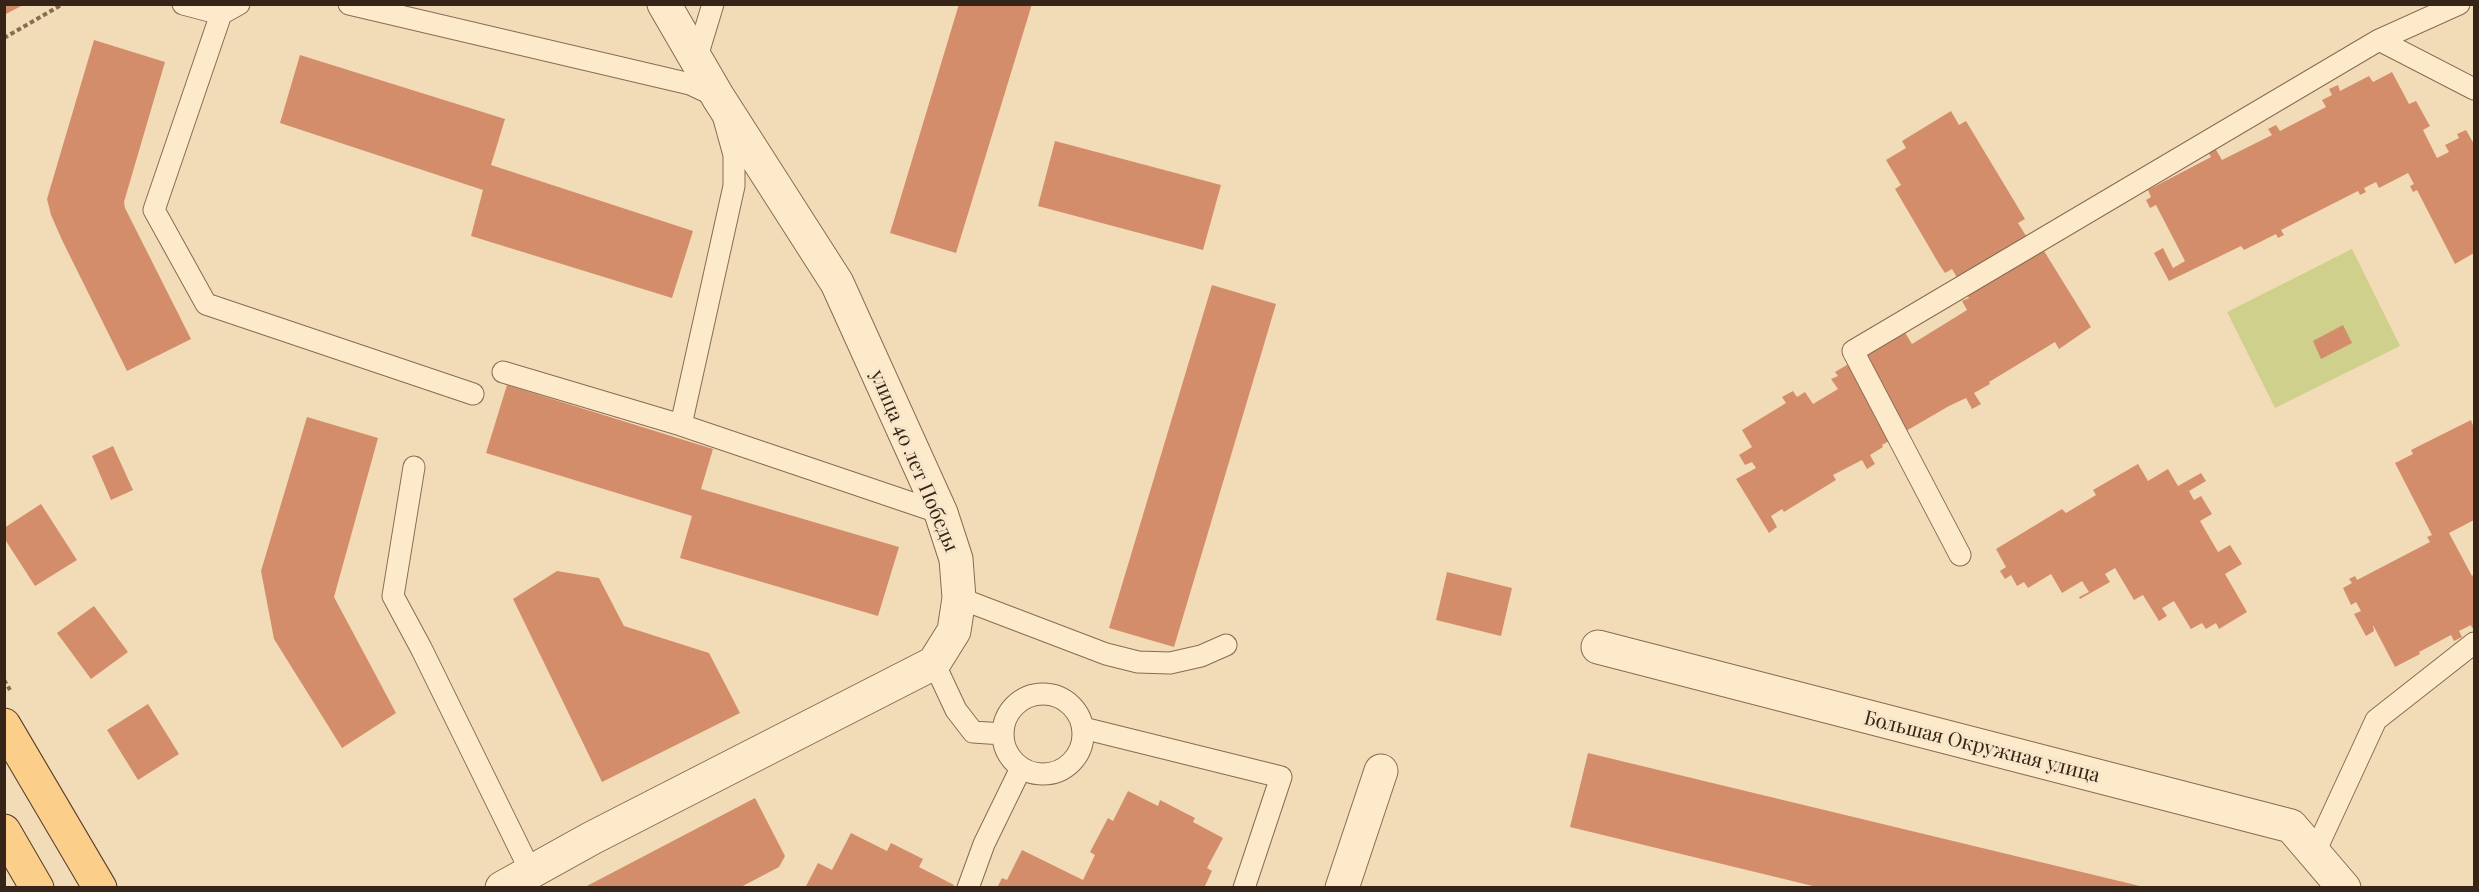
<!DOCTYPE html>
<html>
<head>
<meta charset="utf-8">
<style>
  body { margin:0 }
  #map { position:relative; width:2479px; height:892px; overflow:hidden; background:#f2dcb8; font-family:"Playfair Display",serif }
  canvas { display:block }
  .frame { position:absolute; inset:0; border:6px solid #362419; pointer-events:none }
</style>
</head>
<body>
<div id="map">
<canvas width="2479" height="892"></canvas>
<div class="frame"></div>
</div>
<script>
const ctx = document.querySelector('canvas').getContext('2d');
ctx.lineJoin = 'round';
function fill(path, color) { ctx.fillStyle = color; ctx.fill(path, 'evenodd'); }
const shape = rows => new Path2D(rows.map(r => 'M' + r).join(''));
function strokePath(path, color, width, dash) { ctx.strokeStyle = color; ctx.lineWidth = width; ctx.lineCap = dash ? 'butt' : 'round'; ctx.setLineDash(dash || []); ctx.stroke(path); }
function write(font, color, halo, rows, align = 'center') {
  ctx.font = font + ' "Playfair Display",serif'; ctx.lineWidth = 6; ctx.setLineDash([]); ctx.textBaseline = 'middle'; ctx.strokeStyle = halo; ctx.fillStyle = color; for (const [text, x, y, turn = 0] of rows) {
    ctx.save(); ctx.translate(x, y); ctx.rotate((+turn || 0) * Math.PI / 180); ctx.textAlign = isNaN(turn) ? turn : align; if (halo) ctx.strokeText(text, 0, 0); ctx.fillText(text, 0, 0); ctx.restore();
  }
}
fill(shape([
  [2352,249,2400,346,2275,408,2227,312]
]), '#ced08b');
fill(shape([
  [4,4,25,4,4,15],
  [959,4,1032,4,956,253,890,233],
  [94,40,165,62,124,202,125,208,191,339,127,371,62,240,51,215,47,199],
  [300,55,505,119,491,165,693,231,672,298,471,236,483,190,280,123],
  [2392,72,2409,104,2416,101,2430,126,2423,130,2437,158,2449,152,2445,145,2459,138,2457,134,2466,130,2474,144,2474,253,2455,264,2417,190,2413,192,2410,186,2414,184,2408,173,2379,188,2376,182,2364,188,2366,192,2360,195,2358,191,2281,230,2284,235,2278,238,2276,234,2244,250,2241,246,2169,281,2154,253,2163,248,2173,268,2185,261,2156,205,2150,208,2146,200,2151,197,2148,190,2211,157,2208,152,2215,148,2222,160,2272,135,2268,129,2276,125,2280,131,2326,107,2322,100,2332,95,2329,89,2338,85,2340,91,2369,76,2373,82],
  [1951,111,1959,125,1966,121,2025,219,2018,223,2030,242,2036,238,2091,327,2059,349,2055,342,1989,382,1990,384,1974,393,1981,404,1972,409,1966,398,1949,406,1882,445,1883,447,1870,455,1875,464,1867,469,1862,460,1833,475,1836,480,1784,512,1782,509,1771,516,1777,527,1769,533,1736,479,1756,468,1752,462,1745,465,1739,455,1752,447,1742,430,1786,403,1782,397,1793,391,1797,397,1805,392,1813,404,1838,389,1831,379,1838,376,1835,372,1904,331,1912,344,1967,310,1962,301,1969,298,1952,269,1945,273,1939,264,1895,189,1901,185,1886,160,1906,148,1902,141],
  [1055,141,1221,185,1203,250,1038,206],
  [1212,285,1276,304,1174,647,1109,628],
  [2343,325,2352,343,2321,359,2313,341],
  [507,385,713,449,701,489,899,547,878,616,680,558,692,516,486,453],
  [307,417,378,438,334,597,396,713,342,748,274,639,261,571],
  [2471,420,2474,428,2474,520,2449,533,2472,576,2474,574,2474,627,2472,628,2471,625,2459,631,2462,637,2454,641,2451,635,2419,652,2420,654,2395,667,2373,625,2374,631,2366,636,2354,614,2361,611,2356,602,2351,605,2343,588,2352,583,2349,579,2355,576,2357,580,2430,542,2427,537,2432,535,2395,463,2413,454,2411,450],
  [113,446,133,490,111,500,92,456],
  [2138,464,2148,481,2168,469,2178,486,2201,473,2206,481,2189,491,2194,500,2201,496,2212,514,2200,521,2218,552,2230,545,2242,564,2225,574,2247,612,2219,629,2216,623,2206,629,2202,623,2191,629,2174,601,2162,608,2167,616,2159,621,2143,595,2134,600,2115,568,2105,574,2110,582,2080,599,2079,597,2089,592,2082,581,2062,593,2051,574,2028,588,2024,582,2017,586,2011,575,2005,579,2000,571,2006,567,1996,549,2062,509,2066,513,2096,495,2093,490],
  [41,504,77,560,35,586,4,538,4,528],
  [557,571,599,578,624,626,709,653,740,713,602,782,513,599],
  [1447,572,1512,588,1501,636,1436,620],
  [94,606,128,652,91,679,57,633],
  [148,704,179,754,138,780,107,730],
  [1588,753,2144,887,2144,888,1821,888,1570,827],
  [1128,791,1158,806,1160,800,1195,818,1193,822,1223,838,1207,868,1212,871,1204,888,997,888,1002,878,1007,880,1022,850,1083,880,1095,855,1090,852,1108,818,1113,821],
  [755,798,785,856,779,867,739,888,583,888],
  [851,833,887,851,891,843,923,859,919,867,954,885,952,888,805,888,818,863,832,870]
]), '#d48d6a');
const service = shape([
  [183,4,221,14,239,4],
  [349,4,690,84,718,97,734,155,734,186,681,425,503,372],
  [221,14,154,210,206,304,473,394],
  [2379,40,2474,89],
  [696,60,713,4],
  [681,425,941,513],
  [414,467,393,596,421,648,531,872],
  [1960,555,1853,351,2379,40,2459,4],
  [959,598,1106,654,1138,662,1170,663,1201,656,1226,645],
  [934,663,956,710,973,732,1003,734],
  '1003 734a40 40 0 1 1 80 0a40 40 0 1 1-80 0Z',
  [1083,728,1281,777,1244,888],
  [2314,854,2376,720,2474,643],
  [968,888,984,844,1021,768]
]);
const minor = shape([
  [1598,647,2291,826,2344,888],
  [502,888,592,838,934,663,954,631,959,598,956,559,941,513,837,283,718,97,664,4],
  [1342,888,1381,771]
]);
const primary = shape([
  [4,725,100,888],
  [4,831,37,888]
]);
strokePath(service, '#896a52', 23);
strokePath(minor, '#896a52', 35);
strokePath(primary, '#553927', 35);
strokePath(shape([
  [4,38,63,4],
  [4,680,10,690]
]), '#896a52', 4, [4.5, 3]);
strokePath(service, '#fceacb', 21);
strokePath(minor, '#fceacb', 33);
strokePath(primary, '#fbce8a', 33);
write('20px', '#362419', '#f9e6c8', [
  ["улица 40 лет Победы",914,461,67],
  ["Большая Окружная улица",1982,747,14]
]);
</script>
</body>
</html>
